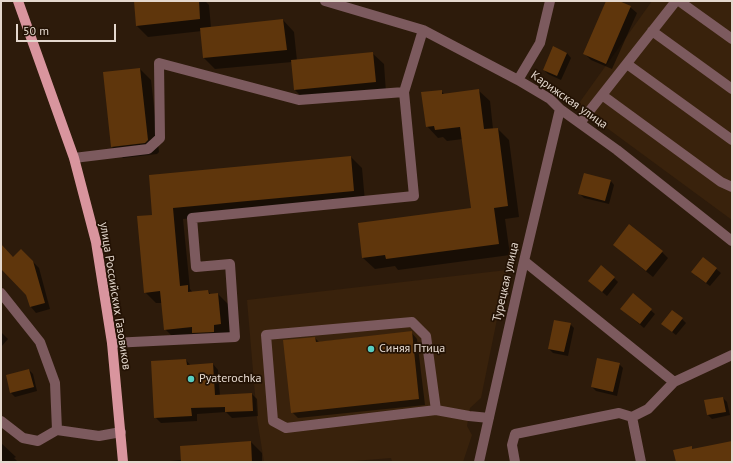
<!DOCTYPE html>
<html>
<head>
<meta charset="utf-8">
<style>
  body { margin:0 }
  #map { position:relative; width:733px; height:463px; overflow:hidden; background:#2d1b0b; font-family:"PT Sans",sans-serif }
  canvas { display:block }
  .frame { position:absolute; inset:0; border:2px solid #e4d8ce; pointer-events:none }
  .scale { position:absolute; left:16px; top:24px; width:100px; height:18px; box-sizing:border-box; border:2px solid #e4d8ce; border-top:0; padding-left:5px; font-size:12px; line-height:14px; white-space:nowrap; color:#e4d8ce; -webkit-text-stroke:3px #231204; paint-order:stroke }
</style>
</head>
<body>
<div id="map">
<canvas width="733" height="463"></canvas>
<div class="frame"></div>
<div class="scale">50 m</div>
</div>
<script>
const ctx = document.querySelector('canvas').getContext('2d');
ctx.lineJoin = 'round';
function fill(path, color) { ctx.fillStyle = color; ctx.fill(path, 'evenodd'); }
const shape = rows => new Path2D(rows.map(r => 'M' + r).join(''));
function strokePath(path, color, width, dash) { ctx.strokeStyle = color; ctx.lineWidth = width; ctx.lineCap = dash ? 'butt' : 'round'; ctx.setLineDash(dash || []); ctx.stroke(path); }
function write(font, color, halo, rows, align = 'center') {
  ctx.font = font + ' "PT Sans",sans-serif'; ctx.lineWidth = 3.5; ctx.setLineDash([]); ctx.textBaseline = 'middle'; ctx.strokeStyle = halo; ctx.fillStyle = color; for (const [text, x, y, turn = 0] of rows) {
    ctx.save(); ctx.translate(x, y); ctx.rotate((+turn || 0) * Math.PI / 180); ctx.textAlign = isNaN(turn) ? turn : align; if (halo) ctx.strokeText(text, 0, 0); ctx.fillText(text, 0, 0); ctx.restore();
  }
}
fill(shape([
  [652,1,732,1,732,220,577,106],
  [507,270,481,398,470,408,467,426,472,435,463,462,392,462,391,458,342,462,264,462,257,418,247,300]
]), '#39220c');
fill(shape([
  [135,1,205,1,209,5,211,28,283,20,294,32,297,61,372,53,384,64,386,93,306,101,295,90,292,62,215,69,204,58,202,31,148,37,137,26],
  [607,1,616,1,630,7,637,13,612,69,591,60,585,54],
  [553,48,567,53,571,58,561,80,548,74,544,70],
  [140,69,151,80,159,152,157,154,123,158,112,147],
  [478,90,490,101,493,129,498,129,509,140,519,217,505,219,510,255,398,270,395,266,375,269,363,258,359,224,472,209,463,139,447,141,443,137,438,138,427,126,441,91,445,95],
  [351,157,362,168,365,202,183,219,190,289,193,293,208,291,211,295,218,294,229,305,232,335,176,340,165,329,162,303,156,303,145,292,153,216,150,176],
  [610,180,614,185,609,204,584,198,580,194],
  [1,246,13,258,21,250,39,268,50,309,36,313,31,307,27,294,1,265],
  [621,251,662,252,668,258,653,277],
  [703,258,721,273,710,286,696,276],
  [614,278,618,282,607,296,594,285],
  [633,295,655,314,644,328,626,313],
  [682,319,686,323,676,335,667,328],
  [570,324,574,328,568,356,553,353,549,349],
  [1,332,8,339,1,347],
  [411,332,417,339,425,405,298,418,292,412,315,338,319,342],
  [186,360,191,366,213,364,218,370,220,396,252,394,257,399,258,416,232,418,226,412,197,414,197,421,161,423,155,417],
  [619,364,623,368,617,396,596,391,592,387],
  [29,370,33,374,37,391,15,397,11,393],
  [723,398,727,402,730,415,712,419,708,415],
  [251,442,262,453,262,462,160,462,182,460],
  [1,443,16,457,14,458,18,462,1,462]
]), '#0007');
fill(shape([
  [134,1,199,1,200,19,136,26],
  [606,1,619,1,631,6,606,64,583,54],
  [283,19,287,50,203,58,200,28],
  [553,46,567,53,557,76,543,70],
  [373,52,376,82,294,90,291,60],
  [140,68,148,140,145,143,111,147,103,72],
  [479,89,484,129,498,128,508,206,494,208,499,244,386,259,385,255,362,258,358,223,471,208,460,127,435,130,434,126,426,127,421,92,442,90,442,94],
  [351,156,354,191,173,208,180,286,188,285,188,292,208,290,209,294,218,293,221,324,214,325,214,332,192,333,192,327,164,330,160,291,144,293,137,216,152,215,149,175],
  [584,173,611,180,605,201,578,194],
  [629,224,663,251,646,271,613,245],
  [1,244,13,257,21,249,33,261,45,303,30,307,26,295,1,269],
  [703,257,717,268,706,283,691,272],
  [601,265,615,277,602,292,588,281],
  [633,293,652,309,640,324,620,309],
  [672,310,683,318,672,332,661,324],
  [554,320,571,323,564,352,548,349],
  [412,331,419,399,291,413,283,340,315,337,316,342],
  [597,358,620,363,613,392,591,387],
  [186,359,187,365,213,363,215,395,252,393,253,411,225,412,225,407,191,408,192,416,154,418,151,361],
  [29,369,34,387,10,393,6,375],
  [723,397,726,412,707,415,704,400],
  [251,441,252,462,181,462,180,446],
  [732,441,732,462,676,462,673,450,692,446,692,449]
]), '#5f360c');
strokePath(shape([
  [325,1,423,30,518,80,550,99,560,109,617,150,732,241],
  [679,1,732,39],
  [652,31,732,89],
  [627,64,732,140],
  [518,80,540,43,550,1],
  [602,95,721,182,732,187],
  [580,123,676,1],
  [74,158,148,149,160,138,159,63,299,100,404,92],
  [524,261,674,382],
  [1,293,40,342,55,383,57,430],
  [112,343,235,337,230,264,196,267,192,218,414,196,404,92,423,30],
  [436,410,286,428,273,421,266,335,412,322,426,336,436,410,469,416,489,418],
  [632,417,641,462],
  [1,421,23,438,38,441,57,430],
  [57,430,99,436,121,432],
  [479,462,524,261,560,109],
  [515,462,512,445,515,434,619,413,632,417,648,409,674,382,732,355]
]), '#7c5a5e', 10);
strokePath(shape([
  [18,1,74,158,96,242,112,343,123,462]
]), '#d9959e', 10);
for (const [x, y, r, color] of [
  [371,349,4,"#58cebf"],
  [191,379,4,"#58cebf"]
]) { const dot = new Path2D(); dot.arc(x, y, r, 0, 2 * Math.PI); ctx.fillStyle = color; ctx.fill(dot); strokePath(dot, '#231204', 1.5); }
write('12px', '#e4d8ce', '#231204', [
  ["Карижская улица",569,100,35],
  ["Турецкая улица",506,282,-77],
  ["улица Российских Газовиков",115,296,81]
]);
write('12px', '#e4d8ce', '#231204', [
  ["Синяя Птица",379,349],
  ["Pyaterochka",199,379]
], 'left');
</script>
</body>
</html>
